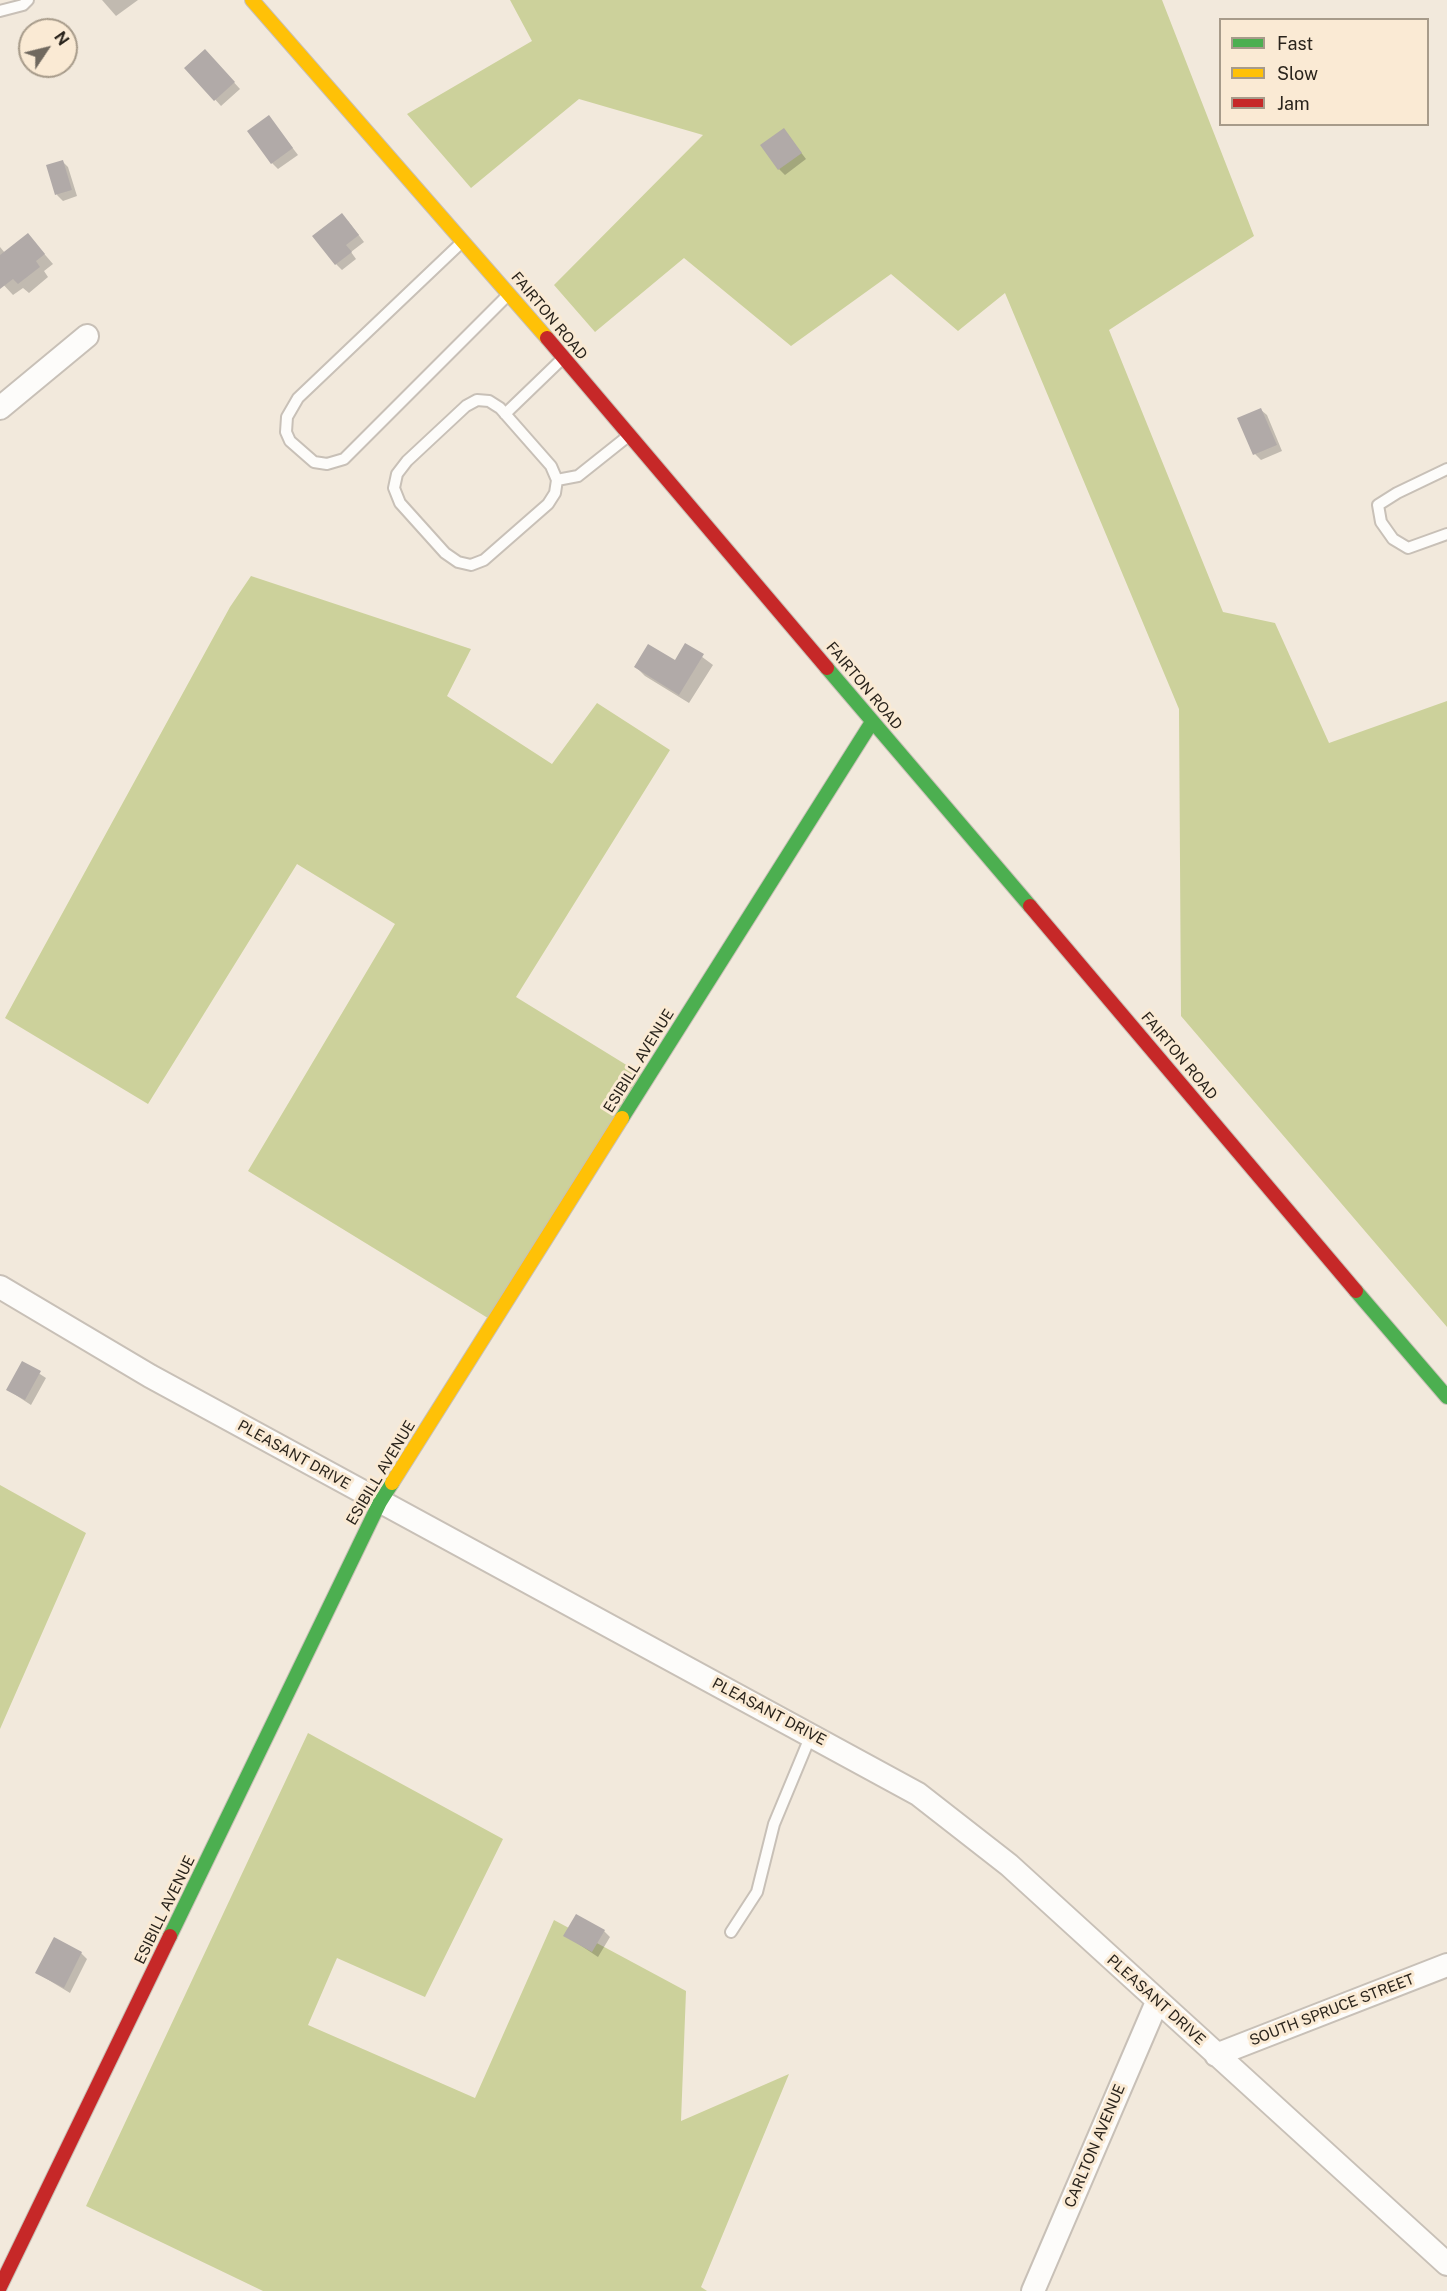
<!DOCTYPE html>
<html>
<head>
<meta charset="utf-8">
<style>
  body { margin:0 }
  #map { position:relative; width:1447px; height:2291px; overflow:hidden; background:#f2e9dc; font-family:"Public Sans",sans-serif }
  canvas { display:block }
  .legend { position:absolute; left:1219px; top:18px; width:210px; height:108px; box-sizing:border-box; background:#faead4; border:2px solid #a79b8a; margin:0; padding:8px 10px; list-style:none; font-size:18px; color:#2a241c }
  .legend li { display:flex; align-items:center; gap:12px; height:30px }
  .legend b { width:30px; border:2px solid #a79b8a }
  .north { position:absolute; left:18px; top:18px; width:60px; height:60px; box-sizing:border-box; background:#faead4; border:2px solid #a79b8a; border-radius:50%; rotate:55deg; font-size:16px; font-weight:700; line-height:24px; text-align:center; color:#2a241c }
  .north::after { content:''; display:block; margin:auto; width:21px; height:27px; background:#70695f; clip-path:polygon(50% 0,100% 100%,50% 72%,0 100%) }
</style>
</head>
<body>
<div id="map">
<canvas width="1447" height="2291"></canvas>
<ul class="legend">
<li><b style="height:8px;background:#4caf50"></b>Fast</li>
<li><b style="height:8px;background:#ffc107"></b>Slow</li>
<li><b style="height:8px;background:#c62828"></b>Jam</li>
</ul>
<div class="north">N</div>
</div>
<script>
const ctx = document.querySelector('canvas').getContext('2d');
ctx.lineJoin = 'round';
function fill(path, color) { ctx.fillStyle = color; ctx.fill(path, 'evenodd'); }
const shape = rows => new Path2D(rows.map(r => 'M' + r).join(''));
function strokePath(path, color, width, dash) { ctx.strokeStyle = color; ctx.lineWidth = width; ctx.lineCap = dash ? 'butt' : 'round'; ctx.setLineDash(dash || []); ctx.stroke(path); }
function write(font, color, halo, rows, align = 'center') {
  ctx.font = font + ' "Public Sans",sans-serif'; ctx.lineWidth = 6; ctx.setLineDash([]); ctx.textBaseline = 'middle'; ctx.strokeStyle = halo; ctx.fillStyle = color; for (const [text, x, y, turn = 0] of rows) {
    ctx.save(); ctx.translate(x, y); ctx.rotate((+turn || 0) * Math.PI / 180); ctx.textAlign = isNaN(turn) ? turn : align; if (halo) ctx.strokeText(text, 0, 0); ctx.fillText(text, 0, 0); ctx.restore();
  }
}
fill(shape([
  [510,0,1162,0,1254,236,1109,330,1223,612,1275,623,1329,743,1447,701,1447,1327,1181,1016,1179,709,1005,293,958,331,891,274,791,346,684,258,595,332,554,285,703,135,579,99,471,188,407,114,532,41],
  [251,576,471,649,447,696,552,764,597,703,670,750,516,997,646,1077,496,1323,248,1171,395,924,297,864,148,1104,5,1018,230,607],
  [0,1485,86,1533,0,1729],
  [308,1733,503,1839,425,1997,337,1958,308,2025,475,2098,554,1920,686,1991,681,2121,789,2074,701,2287,707,2291,263,2291,86,2206]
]), '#ccd19b');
fill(shape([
  [102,0,138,0,116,16],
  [211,57,240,89,221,106,187,68],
  [269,117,298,155,278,169,272,163],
  [784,130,806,159,785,175,779,169],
  [62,161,68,167,77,196,63,201,57,195],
  [348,221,364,242,351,252,356,259,342,270,336,264],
  [28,235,53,264,44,271,48,277,29,293,23,288,13,295,0,281,0,247,5,253],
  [1261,410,1267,415,1282,451,1261,460,1255,454,1239,419],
  [686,645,713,665,689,703,645,676,636,667,675,662],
  [23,1363,46,1378,31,1405,8,1390],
  [604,1931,610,1937,598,1957,565,1935],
  [81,1953,87,1959,70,1993,37,1973]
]), '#0003');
fill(shape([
  [205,49,235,82,214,101,184,68],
  [269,115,293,148,271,164,247,131],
  [784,128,802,153,778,170,760,145],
  [63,160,72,190,55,195,46,165],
  [342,213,359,235,346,245,352,252,335,265,312,236],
  [28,233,45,254,36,261,40,267,18,284,13,279,0,289,0,255],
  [1261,408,1277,445,1253,455,1237,418],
  [685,643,704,654,679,695,634,667,648,644,675,660],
  [22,1361,41,1371,25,1400,6,1390],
  [576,1914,605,1930,592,1952,563,1936],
  [54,1937,82,1952,64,1988,35,1973]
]), '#b1aaa8');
const lane = shape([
  [0,11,23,5,28,0],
  [461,243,298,398,287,417,286,432,290,441,314,462,327,464,344,459,508,295],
  [477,400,489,401,500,408,551,466,557,480,555,493,548,504,484,560,471,565,458,562,445,553,400,503,394,488,397,474,407,461,466,406,477,400],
  [505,414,561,360],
  [1447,469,1397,493,1378,505,1381,522,1393,539,1408,548,1447,534],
  [557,480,578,476,627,437],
  [731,1932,757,1892,774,1824,811,1735]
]);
const street = shape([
  [0,408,87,336],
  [0,1287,150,1376,918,1794,1009,1865,1447,2264],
  [1216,2055,1447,1965],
  [1033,2291,1157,2002]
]);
const fast = shape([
  [827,668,1030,906],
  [622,1118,872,722],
  [1356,1291,1447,1397],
  [170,1936,380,1502,392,1483]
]);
const slow = shape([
  [252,0,547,338],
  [392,1483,622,1118]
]);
const jam = shape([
  [547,338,827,668],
  [1030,906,1356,1291],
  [0,2287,170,1936]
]);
strokePath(lane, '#c8c0b7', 14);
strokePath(street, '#c8c0b7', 26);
strokePath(fast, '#c8c0b7', 16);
strokePath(slow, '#c8c0b7', 16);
strokePath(jam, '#c8c0b7', 16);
strokePath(lane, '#fdfcfa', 10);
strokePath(street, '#fdfcfa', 22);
strokePath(fast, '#4caf50', 14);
strokePath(slow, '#ffc107', 14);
strokePath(jam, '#c62828', 14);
write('15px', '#2a241c', '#faead4', [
  ["FAIRTON ROAD",549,316,50],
  ["FAIRTON ROAD",864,686,50],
  ["FAIRTON ROAD",1179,1056,50],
  ["ESIBILL AVENUE",639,1061,-58],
  ["PLEASANT DRIVE",294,1455,29],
  ["ESIBILL AVENUE",381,1473,-59],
  ["PLEASANT DRIVE",769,1712,28],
  ["ESIBILL AVENUE",165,1910,-64],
  ["PLEASANT DRIVE",1156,2000,42],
  ["SOUTH SPRUCE STREET",1332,2010,-21],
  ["CARLTON AVENUE",1095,2146,-67]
]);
</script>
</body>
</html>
